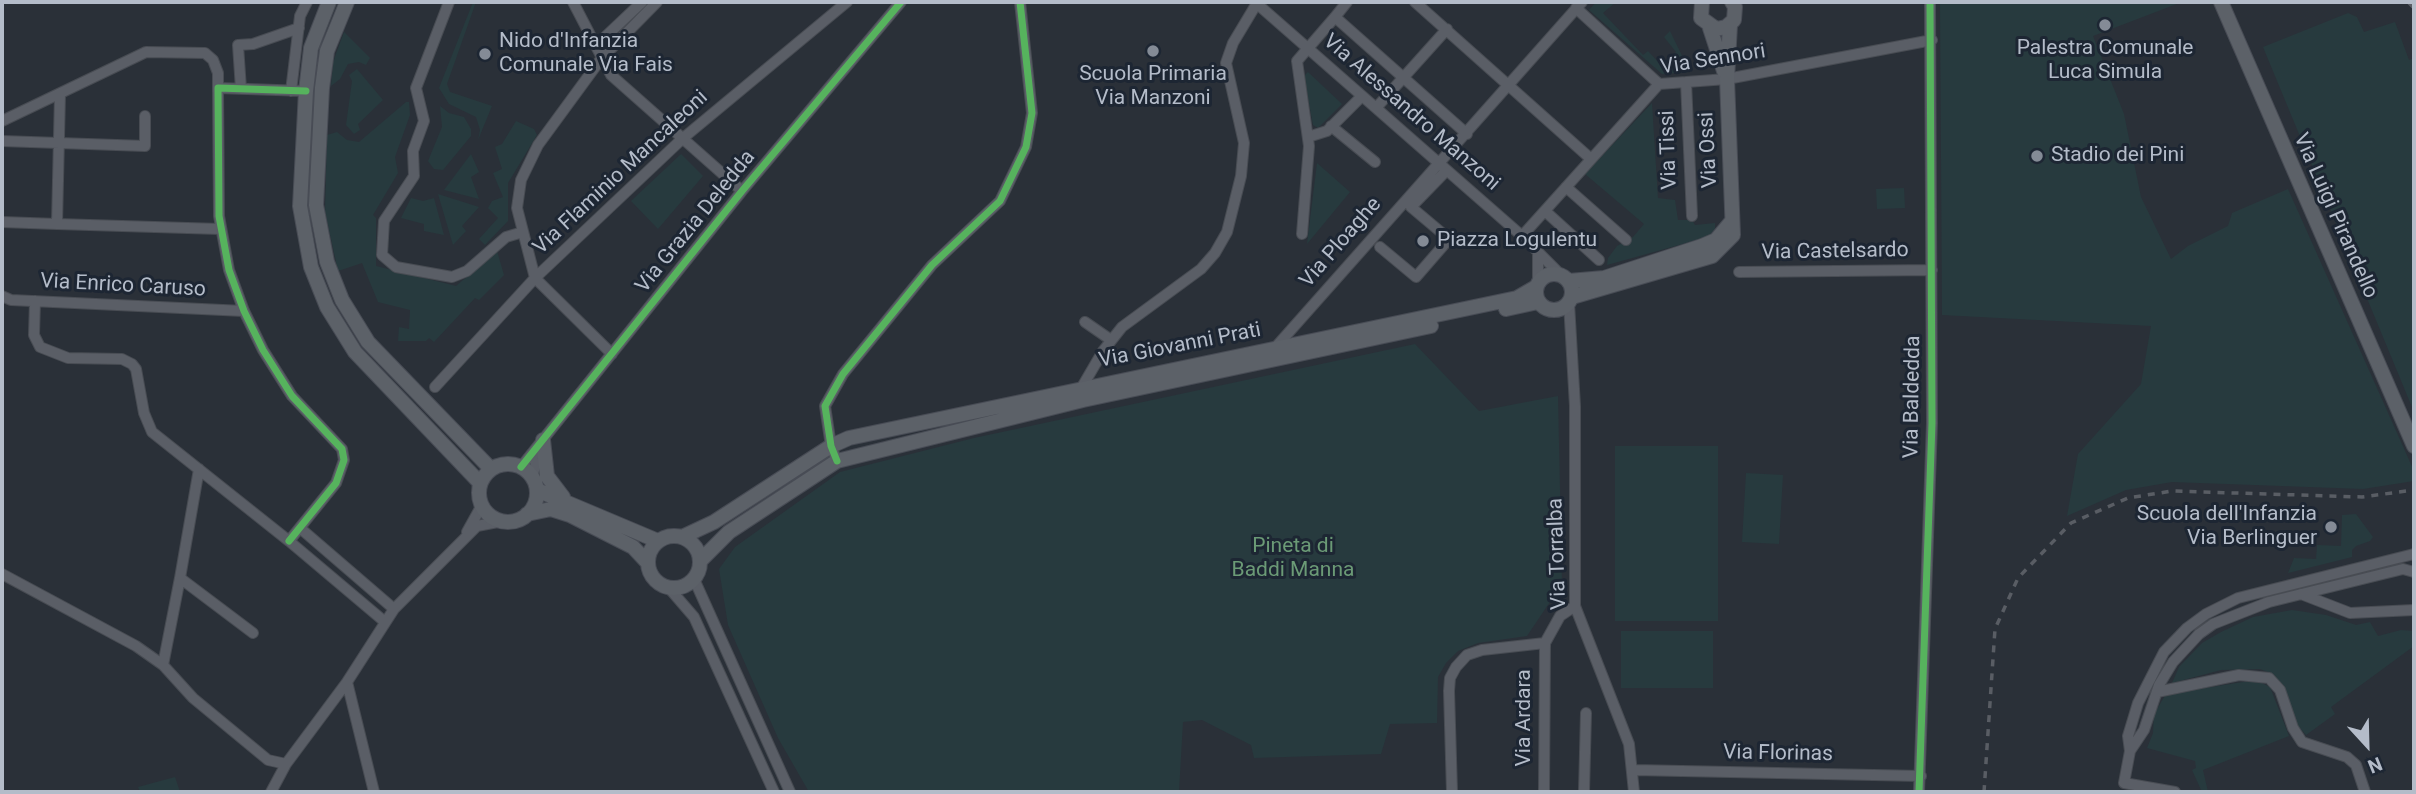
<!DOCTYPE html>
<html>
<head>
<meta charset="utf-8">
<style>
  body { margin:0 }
  #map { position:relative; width:2416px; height:794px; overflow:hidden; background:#2a3038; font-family:Roboto,sans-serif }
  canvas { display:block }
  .frame { position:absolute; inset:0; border:4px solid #b4bcc9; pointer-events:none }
  .north { position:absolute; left:2332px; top:710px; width:70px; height:70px; -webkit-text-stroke:5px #1d2633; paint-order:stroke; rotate:158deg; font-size:19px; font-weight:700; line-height:28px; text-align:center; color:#b4bcc9 }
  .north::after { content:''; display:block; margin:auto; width:24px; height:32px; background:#b4bcc9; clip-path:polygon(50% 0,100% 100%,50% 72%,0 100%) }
</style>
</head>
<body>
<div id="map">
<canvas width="2416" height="794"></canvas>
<div class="frame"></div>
<div class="north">N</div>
</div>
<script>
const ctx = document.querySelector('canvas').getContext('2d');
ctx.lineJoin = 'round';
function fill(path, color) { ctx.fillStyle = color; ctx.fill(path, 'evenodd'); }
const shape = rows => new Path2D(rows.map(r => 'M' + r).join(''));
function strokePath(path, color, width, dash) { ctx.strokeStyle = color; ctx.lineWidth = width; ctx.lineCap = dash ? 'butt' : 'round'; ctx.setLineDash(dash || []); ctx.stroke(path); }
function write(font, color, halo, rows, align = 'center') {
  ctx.font = font + ' Roboto,sans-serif'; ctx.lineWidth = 6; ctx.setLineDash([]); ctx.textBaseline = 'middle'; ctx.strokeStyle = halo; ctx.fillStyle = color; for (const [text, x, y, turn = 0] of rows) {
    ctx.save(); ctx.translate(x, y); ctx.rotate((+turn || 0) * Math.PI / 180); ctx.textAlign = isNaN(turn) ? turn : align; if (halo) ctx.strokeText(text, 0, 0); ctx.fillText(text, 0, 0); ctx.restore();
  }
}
fill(shape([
  [473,2,476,2,447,84,450,92,492,106,478,140,480,130,476,117,449,104,439,88],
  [1596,2,1616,2,1603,13,1643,55,1648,51,1661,65,1676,52,1664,37,1670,31,1690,72,1662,74,1589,10],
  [1940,2,2182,2,2093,36,2124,114,2141,197,2171,259,2188,246,2228,226,2232,213,2288,189,2414,471,2414,481,2363,489,2172,482,2126,490,2067,516,2078,454,2141,384,2151,326,1942,315],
  [2348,13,2357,17,2364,32,2395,22,2409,60,2414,58,2414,412,2263,47],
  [344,32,370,58,366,65,359,62,348,64,340,79,331,86,333,62],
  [357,69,383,100,358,124,360,130,354,134,346,125,352,81,349,75],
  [1308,72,1342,104,1318,128,1313,125,1304,76],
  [406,102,409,102,410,115,395,157,398,173,373,215,376,218,376,266,456,286,497,251,504,275,479,300,475,298,434,342,429,338,426,341,398,341,399,327,409,329,410,310,378,302,362,263,338,271,325,212,327,135,337,132,347,140,359,142],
  [1652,103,1658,198,1675,200,1678,220,1692,220,1695,225,1715,223,1715,229,1708,237,1607,265,1608,258,1617,246,1633,237,1644,224,1585,174],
  [440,106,449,113,464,117,471,129,471,136,443,170,434,169,428,161,442,127],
  [516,121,534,129,537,135,508,183,508,221,485,245,479,239,498,218,488,208,492,201,503,197,493,173,502,169,495,147,502,144],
  [471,154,479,172,471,177,479,199,444,190],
  [681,154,703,176,658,229,631,201],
  [1317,163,1350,192,1307,244],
  [1904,188,1905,208,1877,209,1876,189],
  [438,194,479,207,462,226,466,231,453,245],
  [411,198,423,201,434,198,444,235,424,231,424,224,401,218],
  [1415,344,1479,411,1558,396,1562,584,1527,636,1478,643,1458,651,1446,663,1438,677,1437,723,1390,724,1381,754,1254,758,1251,745,1202,720,1183,722,1179,792,809,792,778,738,728,625,719,569,735,547,840,472,974,438],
  [1615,446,1718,446,1718,621,1615,621],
  [1746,473,1783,475,1779,544,1742,542],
  [2356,514,2373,537,2370,541,2356,546,2352,550,2352,557,2288,573,2294,558,2316,559,2317,545,2341,546,2342,515],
  [2292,610,2326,615,2356,625,2370,622,2378,636,2401,630,2414,631,2414,646,2331,707,2335,714,2306,735,2298,726,2283,686,2273,674,2260,669,2221,670,2172,683,2179,667,2202,643,2221,632,2253,617],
  [1621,631,1713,631,1713,688,1621,688],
  [2256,680,2270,687,2289,736,2203,770,2208,792,2202,792,2192,770,2196,768,2195,761,2147,748,2153,733,2154,714,2166,694],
  [175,777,180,792,140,792,138,787]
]), '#273a3e');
const minor = shape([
  [449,2,416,88,424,121,413,151,414,176,384,221,382,255,396,267,452,277,467,271,506,237,523,232],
  [573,2,611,75,742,191],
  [1255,2,1522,236,1560,274],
  [1415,2,1591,159],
  [1576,8,1659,84],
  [1335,17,1347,2],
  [601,59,605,37,642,2],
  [1686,82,1692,216],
  [241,89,238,45,253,44,299,28],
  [291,91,300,16,307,2],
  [60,94,57,224,220,229],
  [1376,108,1447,29],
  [2,121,146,52,205,53,213,60,218,73,218,88],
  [1331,126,1375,162],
  [1308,137,1327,131,1362,96],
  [2,141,145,146,145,116],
  [1566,187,1626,240],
  [1545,211,1599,260],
  [2,222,57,224],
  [1302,234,1309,146,1297,61,1335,17,1467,134],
  [1522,236,1659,84,1727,79,1932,40],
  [1380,247,1416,277,1449,239,1411,207,1446,171],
  [1538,255,1538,283],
  [1739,272,1932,270],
  [2,296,11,300,244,311],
  [35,301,34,335,40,347,68,358,122,359,132,364,136,369,144,413,152,432,289,541,385,622],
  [1569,303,1575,406,1575,606,1629,744,1634,792],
  [1085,322,1111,340],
  [1274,349,1582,2],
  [612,354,535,278,517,208,521,180,538,145,601,59,657,2],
  [435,387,535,278,682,139,847,2],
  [1082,387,1103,351,1122,327,1201,269,1215,253,1227,232,1241,176,1244,143,1226,63,1233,43,1257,3],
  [837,461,831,446,825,406,843,374,932,265,1000,201,1026,147,1032,113,1020,2],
  [521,467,742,191,901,2],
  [199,469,180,578,253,633],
  [532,477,541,446],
  [300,528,394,609],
  [467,532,482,505],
  [289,541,336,483,344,460,342,449,292,396,263,350,244,311,229,270,219,216,218,88,306,91],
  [2,574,136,646,163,665,193,698,268,760,286,764],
  [694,579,790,792],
  [669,588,694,617,774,792],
  [2301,594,2350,613,2414,610],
  [163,665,180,578],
  [347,682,374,792],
  [2157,692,2239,675,2269,678,2280,690,2293,728,2302,742,2347,757,2356,765,2365,792],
  [2130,751,2144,730,2159,685,2173,662,2199,634,2213,624,2269,602,2403,569,2414,572],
  [1634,770,1921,776],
  [271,792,286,764,347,682,394,609,477,526,503,521],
  [1452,792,1449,691,1450,678,1456,667,1467,655,1482,650,1545,643],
  [1544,792,1545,643,1560,616,1575,606],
  [1584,792,1586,713],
  [1919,792,1932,423,1930,2],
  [2175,792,2124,783,2130,751,2128,736,2138,703,2164,652,2187,628,2206,614,2238,598,2414,554]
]);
const major = shape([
  [329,2,311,48,306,91,300,206,311,267,327,307,355,352,480,483],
  [347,2,327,51,322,88,316,205,327,262,342,300,368,342,491,469],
  [1702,2,1701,18,1716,29,1726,27,1734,20,1735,7,1732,2],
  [2221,2,2414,446],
  [1710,28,1724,71],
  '1536 292a18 18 0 1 1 36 0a18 18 0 1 1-36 0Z',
  [1569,281,1604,278,1702,246,1716,240,1732,221],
  [1572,297,1712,256,1733,235,1727,79,1730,25],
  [1506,309,1538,302],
  [543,440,547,476,563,497],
  '479 493a29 29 0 1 1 58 0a29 29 0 1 1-58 0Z',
  [537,490,658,541],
  [527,514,551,509,570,515,633,547,647,562],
  '648 562a26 26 0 1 1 52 0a26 26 0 1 1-52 0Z',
  [682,537,714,522,831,446,849,438,1517,298,1536,287],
  [700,561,729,532,837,461,1083,400,1431,326]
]);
strokePath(minor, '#484c53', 12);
strokePath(major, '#484c55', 16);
strokePath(minor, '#5a5e66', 10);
strokePath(major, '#5c6168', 14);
strokePath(shape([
  [2408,2,2414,8],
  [1984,792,1995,629,2018,578,2071,523,2128,498,2172,491,2362,497,2414,490]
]), '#595d64', 3.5, [7, 7]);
strokePath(shape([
  [837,461,831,446,825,406,843,374,932,265,1000,201,1026,147,1032,113,1020,2],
  [521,467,742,191,901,2],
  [289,541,336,483,344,460,342,449,292,396,263,350,244,311,229,270,219,216,218,88,306,91],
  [1919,792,1932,423,1930,2]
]), '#56b35d', 7);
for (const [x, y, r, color] of [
  [2105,25,7,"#848b96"],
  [1153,51,7,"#848b96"],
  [485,54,7,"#848b96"],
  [2037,156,7,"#848b96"],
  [1423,241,7,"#848b96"],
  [2331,527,7,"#848b96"]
]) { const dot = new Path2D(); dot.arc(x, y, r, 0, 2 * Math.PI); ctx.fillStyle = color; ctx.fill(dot); strokePath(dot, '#1d2633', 2.5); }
write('21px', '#b4bcc9', '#1d2633', [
  ["Nido d'Infanzia",499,42],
  ["Comunale Via Fais",499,66],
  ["Palestra Comunale",2105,49,"center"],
  ["Luca Simula",2105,73,"center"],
  ["Scuola Primaria",1153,75,"center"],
  ["Via Manzoni",1153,99,"center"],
  ["Stadio dei Pini",2051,156],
  ["Piazza Logulentu",1437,241],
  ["Scuola dell'Infanzia",2317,515,"right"],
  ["Via Berlinguer",2317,539,"right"]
], 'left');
write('21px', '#b4bcc9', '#1d2633', [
  ["Via Sennori",1713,60,-9],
  ["Via Alessandro Manzoni",1411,113,41],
  ["Via Tissi",1669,150,-92],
  ["Via Ossi",1709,150,-93],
  ["Via Flaminio Mancaleoni",621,173,-43],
  ["Via Luigi Pirandello",2335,216,66],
  ["Via Grazia Deledda",696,222,-51],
  ["Via Ploaghe",1341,243,-49],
  ["Via Castelsardo",1835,252,-1],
  ["Via Enrico Caruso",123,286,3],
  ["Via Giovanni Prati",1180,346,-11],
  ["Via Baldedda",1913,397,-89],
  ["Via Torralba",1558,554,-92],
  ["Via Ardara",1525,718,-90],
  ["Via Florinas",1778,754,1]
]);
write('21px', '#6b9a76', '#1d2633', [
  ["Pineta di",1293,547],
  ["Baddi Manna",1293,571]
]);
</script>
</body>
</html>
